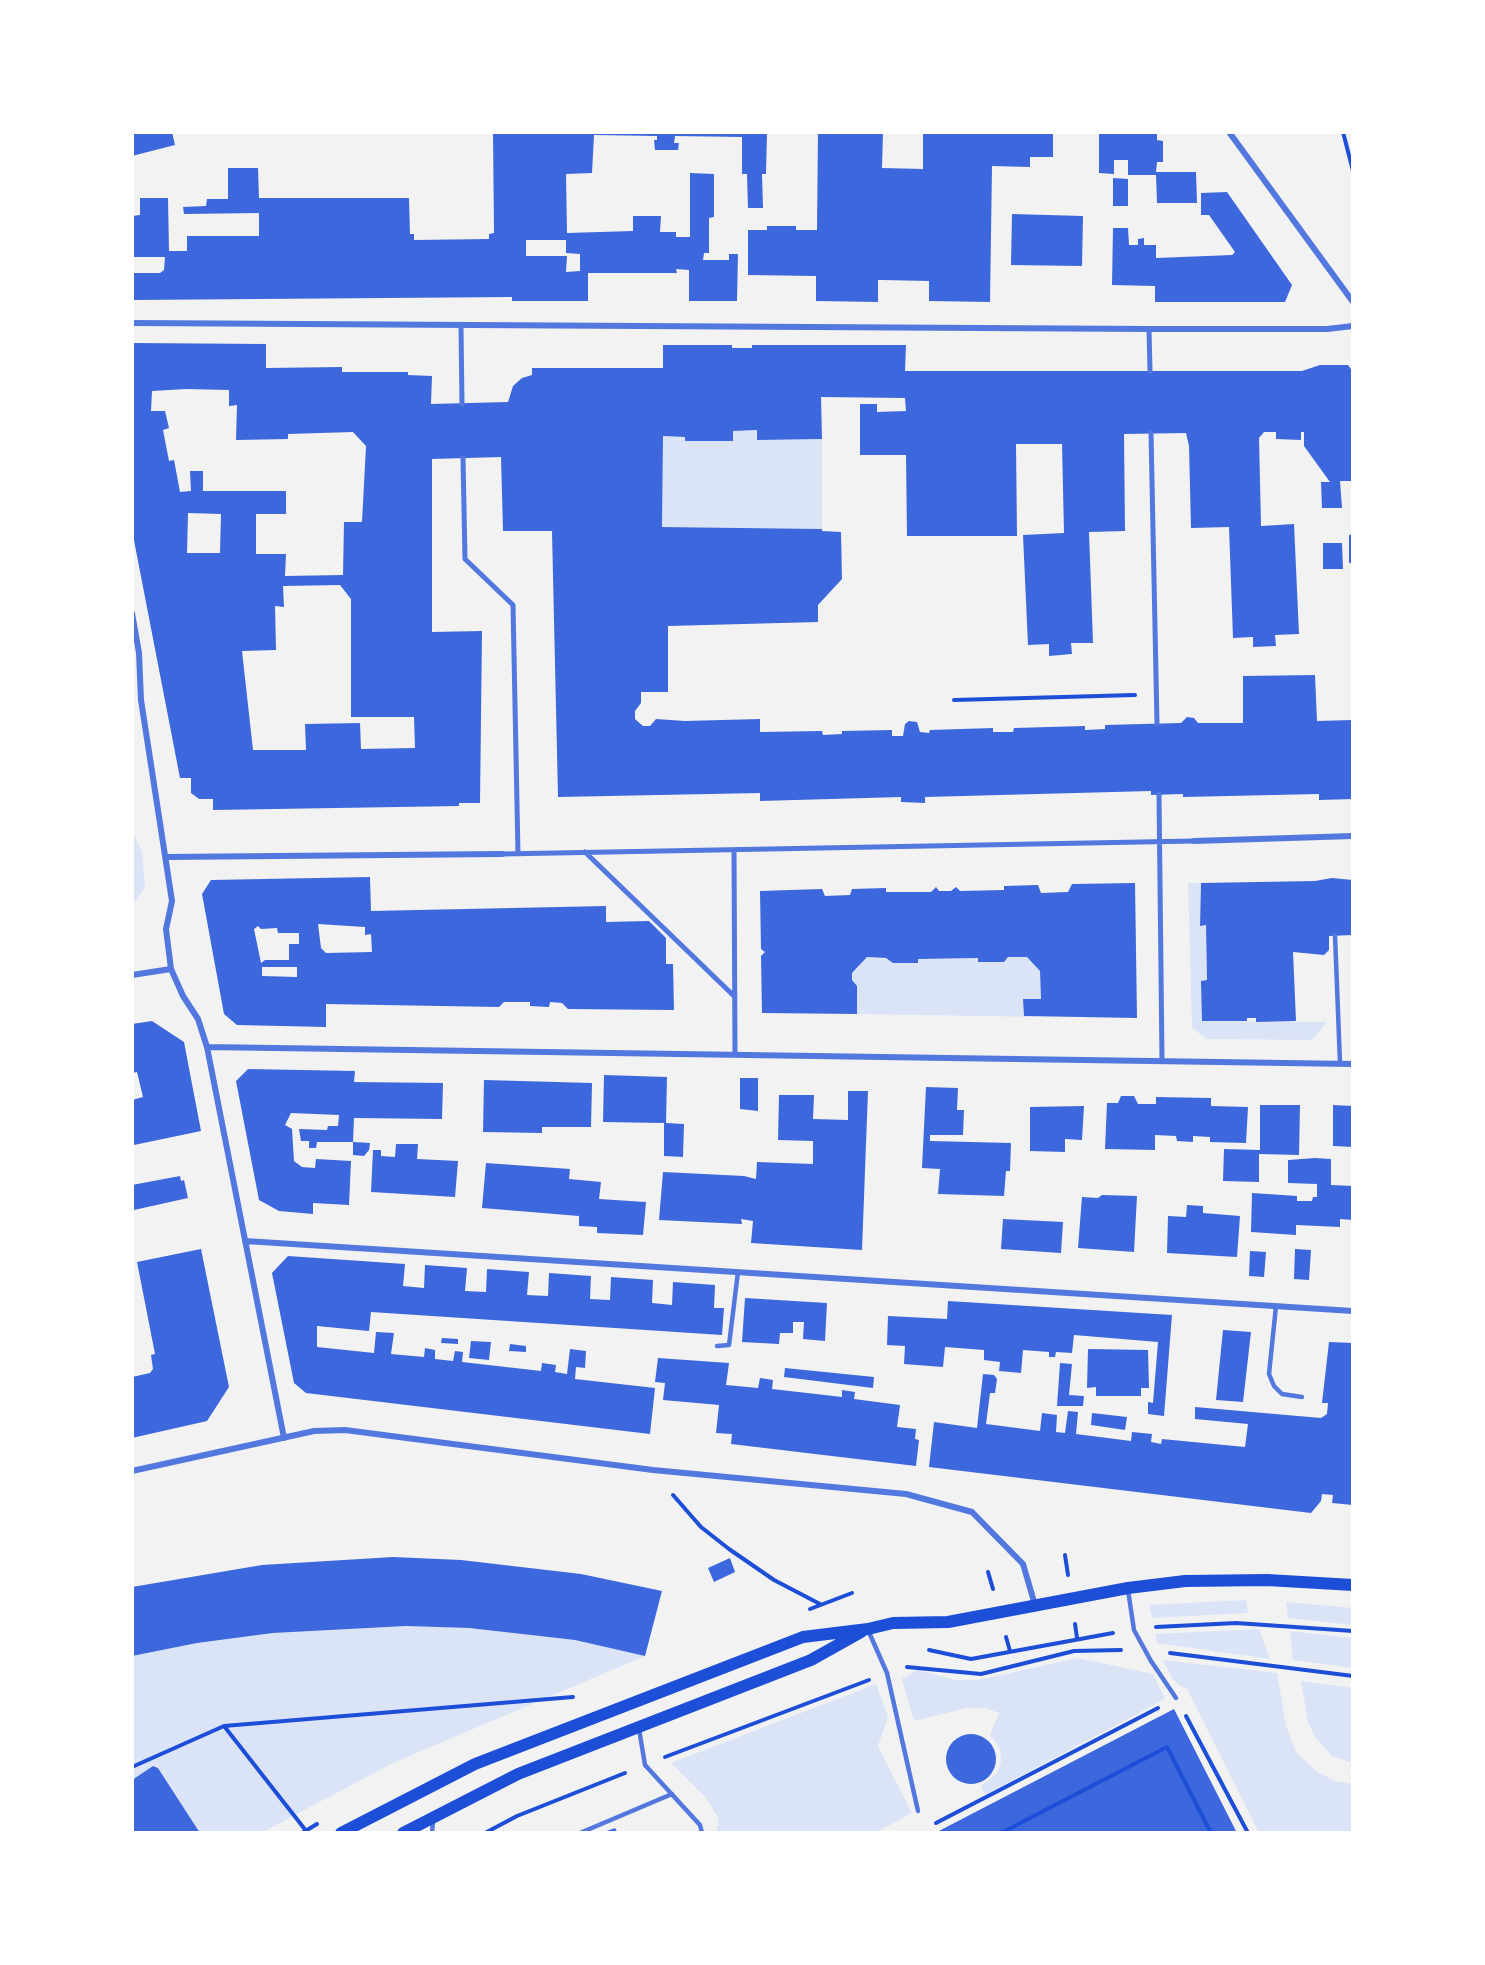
<!DOCTYPE html>
<html>
<head>
<meta charset="utf-8">
<style>
  body { margin:0 }
  #map { position:relative; width:1485px; height:1965px; overflow:hidden; background:#f2f2f2; font-family:Lato,sans-serif }
  canvas { display:block }
  .frame { position:absolute; inset:0; border:134px solid #fff; pointer-events:none }
</style>
</head>
<body>
<div id="map">
<canvas width="1485" height="1965"></canvas>
<div class="frame"></div>
</div>
<script>
const ctx = document.querySelector('canvas').getContext('2d');
ctx.lineJoin = 'round';
function fill(path, color) { ctx.fillStyle = color; ctx.fill(path, 'evenodd'); }
const shape = rows => new Path2D(rows.map(r => 'M' + r).join(''));
function strokePath(path, color, width, dash) { ctx.strokeStyle = color; ctx.lineWidth = width; ctx.lineCap = dash ? 'butt' : 'round'; ctx.setLineDash(dash || []); ctx.stroke(path); }
fill(shape([
  [757,430,757,440,822,439,822,529,662,527,663,436,685,437,686,441,733,440,733,431],
  [132,831,142,851,145,888,132,906],
  [1188,883,1201,883,1200,925,1206,925,1207,980,1202,981,1202,1021,1327,1022,1312,1040,1207,1039,1192,1028],
  [867,957,918,963,918,959,978,958,978,962,1004,962,1008,957,1027,957,1040,971,1041,999,1023,999,1024,1016,1041,1017,857,1014,857,987,852,980,852,973],
  [1246,1600,1248,1613,1152,1618,1149,1605],
  [1286,1602,1353,1608,1353,1625,1288,1618],
  [406,1626,469,1628,575,1640,645,1656,393,1763,261,1833,200,1833,158,1767,153,1766,132,1780,132,1656,197,1643,273,1633],
  [1259,1629,1270,1659,1157,1643,1155,1634],
  [1290,1631,1353,1638,1353,1668,1293,1660],
  [1078,1658,1153,1674,1165,1699,985,1795,981,1786,997,1773,1001,1762,1000,1748,990,1735,999,1713,985,1708,966,1708,914,1721,902,1679,917,1670,956,1680,978,1680],
  [1163,1660,1277,1673,1286,1726,1296,1752,1316,1771,1335,1781,1353,1784,1353,1833,1259,1833,1187,1689,1180,1686,1172,1678],
  [1301,1681,1353,1688,1353,1781,1350,1762,1332,1756,1315,1737,1308,1722],
  [876,1684,888,1717,878,1746,912,1813,875,1833,716,1833,719,1819,706,1798,671,1763]
]), '#dbe4f7');
fill(shape([
  [132,132,172,132,175,145,132,156],
  [493,132,767,132,766,174,762,174,763,208,748,208,747,174,742,174,742,137,675,136,674,143,679,143,678,150,655,150,654,140,657,140,657,136,594,135,592,173,566,174,567,233,633,231,633,216,661,216,660,232,676,232,676,237,690,237,690,173,714,174,714,217,709,218,709,253,704,253,703,260,729,260,729,254,738,254,737,301,689,301,689,270,676,269,677,273,588,273,588,301,512,301,512,297,132,300,132,273,160,273,164,270,165,257,132,257,132,216,140,215,140,198,168,198,169,251,187,251,187,236,259,236,259,213,184,214,183,207,206,206,207,199,228,199,228,168,258,168,259,198,409,198,410,234,414,234,414,240,489,239,489,234,494,233],
  [526,240,566,240,566,253,580,254,580,271,566,272,567,256,526,256],
  [818,132,883,132,882,168,923,169,923,132,1053,132,1053,157,1030,157,1030,167,992,166,990,302,929,301,929,281,882,280,878,280,878,302,816,301,816,276,748,275,748,230,767,230,767,226,796,226,796,230,817,230],
  [1099,132,1157,134,1157,140,1163,141,1163,162,1157,162,1156,172,1196,172,1197,203,1157,203,1156,175,1128,175,1128,160,1114,160,1114,174,1099,173],
  [1113,178,1128,179,1128,206,1113,206],
  [1227,192,1292,285,1285,302,1155,302,1155,286,1112,285,1113,228,1128,228,1129,245,1138,245,1138,239,1144,238,1144,245,1156,245,1156,258,1232,255,1235,252,1209,215,1201,215,1201,193],
  [1012,214,1083,216,1082,266,1011,265],
  [132,343,266,344,266,368,342,367,342,372,408,372,408,375,432,376,431,404,508,402,513,386,522,378,532,375,532,368,663,368,663,345,732,345,732,348,752,348,752,345,906,345,905,371,1302,371,1320,365,1348,365,1353,372,1353,481,1340,481,1342,508,1322,508,1321,482,1330,482,1304,446,1304,432,1301,432,1301,440,1276,439,1276,432,1264,432,1259,438,1261,526,1294,524,1299,634,1275,635,1276,646,1253,647,1253,637,1233,638,1229,527,1191,528,1189,446,1186,433,1124,434,1125,531,1089,532,1093,643,1071,643,1072,654,1049,656,1049,644,1028,645,1023,535,1064,533,1062,444,1016,444,1017,536,907,536,906,455,860,455,860,404,877,404,877,412,906,411,905,398,821,397,822,439,757,440,757,430,733,431,733,441,685,441,685,437,663,436,662,527,822,529,822,531,841,532,842,579,818,605,818,622,668,626,668,692,641,692,641,703,635,711,635,719,643,726,650,726,656,719,685,721,760,719,760,732,822,731,823,735,842,734,842,731,892,730,892,736,903,736,905,724,909,721,917,722,920,732,929,733,930,730,993,728,993,732,1013,732,1014,728,1085,726,1085,730,1105,729,1105,725,1181,723,1187,717,1194,718,1198,723,1243,723,1243,676,1315,675,1317,721,1353,720,1353,799,1319,800,1319,794,1183,797,1183,794,1151,795,1151,791,925,797,925,803,901,802,901,797,760,801,760,793,558,797,552,531,503,531,501,457,432,459,432,632,482,631,480,803,459,803,459,806,213,810,213,799,199,799,191,793,191,778,180,778,132,530],
  [186,389,229,390,229,406,237,405,236,440,288,439,288,434,353,432,366,446,362,522,344,522,343,575,285,576,286,554,256,554,256,514,286,514,286,491,203,491,203,471,190,471,191,491,180,492,174,460,169,461,163,430,169,428,165,411,151,411,152,391],
  [188,513,221,514,220,553,187,553],
  [340,585,351,599,351,717,414,717,415,748,361,749,360,723,305,724,306,750,253,750,242,651,276,650,275,606,284,607,283,586],
  [1353,534,1353,563,1349,563,1349,535],
  [1323,543,1342,543,1343,569,1323,569],
  [370,877,371,911,606,906,606,922,649,921,666,938,666,964,673,964,674,1010,568,1009,562,1003,550,1002,549,1007,530,1006,530,1002,504,1002,499,1007,326,1004,326,1027,237,1025,224,1014,202,894,211,880],
  [318,924,365,927,365,935,371,934,372,952,326,953,321,948],
  [258,926,261,929,277,928,278,933,299,933,299,944,289,944,289,960,265,960,261,963,254,929],
  [262,967,297,967,297,977,262,976],
  [1332,878,1353,880,1353,935,1329,936,1329,950,1324,955,1293,952,1296,1021,1256,1022,1256,1018,1247,1018,1247,1021,1202,1021,1201,981,1207,980,1206,925,1200,926,1201,883,1315,881],
  [1135,883,1137,1018,1024,1016,1023,999,1041,999,1040,971,1027,957,1008,957,1004,962,978,962,978,958,918,959,918,963,893,963,886,958,867,957,852,973,852,980,857,986,857,1014,762,1013,761,956,765,952,761,949,760,891,822,889,825,896,850,895,852,889,886,888,886,892,931,892,936,887,939,891,951,891,956,887,960,891,1004,890,1004,886,1038,885,1041,893,1068,892,1072,884],
  [152,1021,184,1042,201,1131,134,1145,132,1100,143,1097,137,1072,132,1073,132,1024],
  [248,1069,355,1071,354,1082,443,1083,442,1119,354,1118,353,1142,317,1142,316,1148,309,1148,309,1141,301,1141,299,1129,327,1130,328,1126,338,1126,339,1115,291,1113,285,1125,292,1129,294,1161,302,1167,315,1168,316,1159,351,1161,349,1205,313,1203,313,1214,279,1211,259,1200,236,1081],
  [604,1075,667,1077,666,1123,684,1124,683,1157,664,1156,664,1123,603,1122],
  [740,1078,758,1078,758,1111,740,1109],
  [484,1080,592,1083,591,1127,542,1127,542,1133,483,1132],
  [926,1087,958,1088,957,1110,964,1110,963,1135,930,1135,930,1141,1011,1143,1010,1171,1006,1171,1004,1196,938,1194,940,1169,922,1168],
  [848,1091,868,1091,862,1250,751,1243,753,1221,741,1219,742,1224,659,1220,663,1172,744,1176,756,1179,757,1162,813,1164,813,1141,778,1140,779,1095,814,1095,813,1119,848,1120],
  [1121,1096,1134,1096,1138,1104,1156,1104,1156,1097,1211,1098,1211,1106,1248,1107,1246,1143,1210,1142,1210,1137,1193,1136,1193,1142,1177,1141,1176,1136,1155,1135,1155,1150,1105,1149,1107,1103,1118,1103],
  [1260,1105,1300,1105,1299,1155,1259,1154,1259,1182,1223,1181,1224,1149,1260,1150],
  [1333,1105,1353,1106,1353,1147,1333,1146],
  [1084,1106,1082,1140,1065,1139,1065,1152,1030,1151,1030,1107],
  [353,1142,370,1143,369,1150,364,1156,353,1155],
  [396,1144,418,1144,417,1159,458,1161,455,1197,371,1192,373,1150,381,1150,381,1156,395,1157],
  [1315,1158,1331,1159,1331,1185,1353,1186,1353,1220,1340,1219,1340,1227,1296,1225,1296,1235,1251,1232,1252,1193,1297,1196,1297,1201,1312,1201,1313,1197,1317,1197,1317,1184,1288,1183,1288,1160],
  [486,1163,570,1169,569,1179,601,1182,599,1199,646,1202,643,1235,597,1233,597,1227,579,1226,579,1216,482,1208],
  [180,1176,181,1181,184,1180,188,1198,134,1210,132,1185],
  [1102,1195,1137,1196,1134,1252,1078,1248,1082,1197,1098,1198],
  [1187,1205,1203,1206,1203,1213,1240,1216,1237,1257,1167,1253,1168,1216,1186,1217],
  [1003,1219,1063,1222,1061,1253,1001,1249],
  [201,1249,229,1387,207,1421,132,1438,132,1377,150,1373,153,1369,151,1355,155,1354,137,1262],
  [1295,1249,1311,1250,1309,1280,1294,1279],
  [1250,1251,1266,1252,1264,1277,1249,1276],
  [288,1256,405,1264,403,1286,424,1288,425,1265,467,1268,465,1291,486,1292,487,1269,529,1272,527,1295,548,1296,549,1273,591,1276,590,1299,610,1300,611,1277,653,1280,652,1303,672,1305,673,1282,715,1285,714,1308,724,1308,722,1335,371,1312,369,1331,317,1326,317,1347,374,1353,376,1332,394,1333,391,1354,424,1357,425,1348,435,1350,435,1359,453,1361,455,1351,463,1352,462,1362,541,1371,542,1363,556,1365,555,1372,567,1374,570,1349,586,1351,585,1368,576,1367,575,1379,655,1388,650,1434,306,1393,294,1383,272,1273],
  [745,1298,827,1303,825,1341,803,1339,804,1322,793,1322,793,1333,780,1333,779,1344,742,1342],
  [948,1301,1172,1315,1164,1416,1148,1414,1148,1402,1153,1403,1158,1342,1074,1335,1072,1353,1056,1352,1055,1357,1049,1357,1049,1352,1023,1350,1021,1373,999,1371,1000,1362,984,1360,984,1350,945,1347,943,1367,904,1364,905,1346,887,1345,888,1316,947,1319],
  [1223,1330,1251,1332,1243,1402,1216,1400],
  [442,1338,458,1339,458,1344,441,1343],
  [471,1341,491,1342,489,1360,469,1358],
  [1329,1342,1353,1343,1353,1505,1332,1503,1333,1495,1322,1494,1321,1501,1311,1513,929,1467,934,1422,977,1428,983,1374,994,1375,997,1379,995,1393,990,1393,986,1424,1040,1431,1042,1413,1057,1415,1056,1432,1065,1433,1068,1411,1078,1412,1076,1434,1131,1441,1132,1432,1152,1434,1151,1442,1161,1444,1162,1439,1245,1447,1248,1424,1195,1419,1195,1407,1321,1418,1327,1414,1328,1403,1322,1403],
  [510,1344,526,1346,526,1352,509,1351],
  [1088,1349,1148,1350,1149,1388,1141,1388,1141,1396,1096,1396,1096,1387,1087,1388],
  [658,1358,729,1363,726,1385,758,1388,760,1378,773,1380,772,1389,842,1397,842,1390,855,1392,854,1399,900,1405,897,1427,916,1429,915,1439,919,1440,916,1466,731,1444,732,1434,716,1433,719,1405,663,1400,665,1383,655,1382],
  [1060,1363,1072,1364,1069,1395,1084,1396,1083,1406,1057,1406],
  [785,1368,874,1377,873,1388,784,1377],
  [1092,1413,1127,1417,1125,1430,1091,1425],
  [393,1557,461,1560,581,1574,662,1591,645,1656,575,1640,469,1628,406,1626,273,1633,197,1643,132,1656,132,1587,262,1565],
  [730,1558,735,1572,714,1582,708,1568],
  [1174,1709,1237,1833,935,1833],
  '946 1759a25 25 0 1 1 50 0a25 25 0 1 1-50 0Z',
  [153,1766,158,1768,200,1833,132,1833,132,1780],
  [615,1828,618,1833,601,1833]
]), '#3d67dc');
strokePath(shape([
  [1343,132,1353,171],
  [954,700,1135,695],
  [673,1495,701,1527,729,1549,774,1580,820,1604],
  [1065,1555,1068,1575],
  [988,1572,993,1589],
  [810,1609,852,1593],
  [1075,1624,1077,1638],
  [1156,1627,1236,1623,1353,1631],
  [1006,1637,1010,1651],
  [929,1650,971,1659,1113,1633],
  [1170,1653,1353,1676],
  [907,1667,981,1674,1074,1651,1121,1650],
  [1186,1716,1248,1833],
  [224,1726,573,1697],
  [665,1757,869,1680],
  [132,1767,224,1726,307,1832],
  [936,1823,1158,1708],
  [302,1833,317,1824],
  [485,1833,517,1816,625,1773],
  [1001,1833,1167,1747,1211,1833]
]), '#1d4ed8', 4);
strokePath(shape([
  [1335,935,1340,1063],
  [1276,1306,1269,1374,1274,1386,1282,1394,1302,1397],
  [717,1346,729,1345,738,1272],
  [1128,1590,1134,1630,1151,1661,1176,1698],
  [868,1630,887,1673,918,1811],
  [639,1729,645,1765,700,1825,702,1833],
  [432,1833,433,1821],
  [580,1833,672,1794]
]), '#5277de', 4.5);
strokePath(shape([
  [461,327,462,404],
  [1149,329,1150,371],
  [1151,433,1157,724],
  [463,458,465,559,513,605,518,854],
  [1159,794,1162,1060],
  [734,850,735,1054],
  [585,852,735,997],
  [502,854,1194,841]
]), '#5277de', 5);
strokePath(shape([
  [1229,132,1353,302],
  [132,323,1149,329,1327,329,1353,326],
  [132,613,139,653,141,700,172,901,166,929,171,969,183,996,198,1019,207,1047,284,1438],
  [1194,841,1353,836],
  [166,857,502,854],
  [132,975,171,969],
  [207,1047,1353,1064],
  [245,1241,1353,1311],
  [132,1471,314,1431,345,1430,653,1470,906,1494,972,1512,1023,1564,1035,1605]
]), '#5277de', 6);
strokePath(shape([
  [341,1833,475,1764,803,1637,868,1629,893,1623,948,1622,1128,1588,1185,1581,1267,1580,1353,1585],
  [403,1833,518,1774,811,1660,861,1632]
]), '#1d4ed8', 12);
</script>
</body>
</html>
